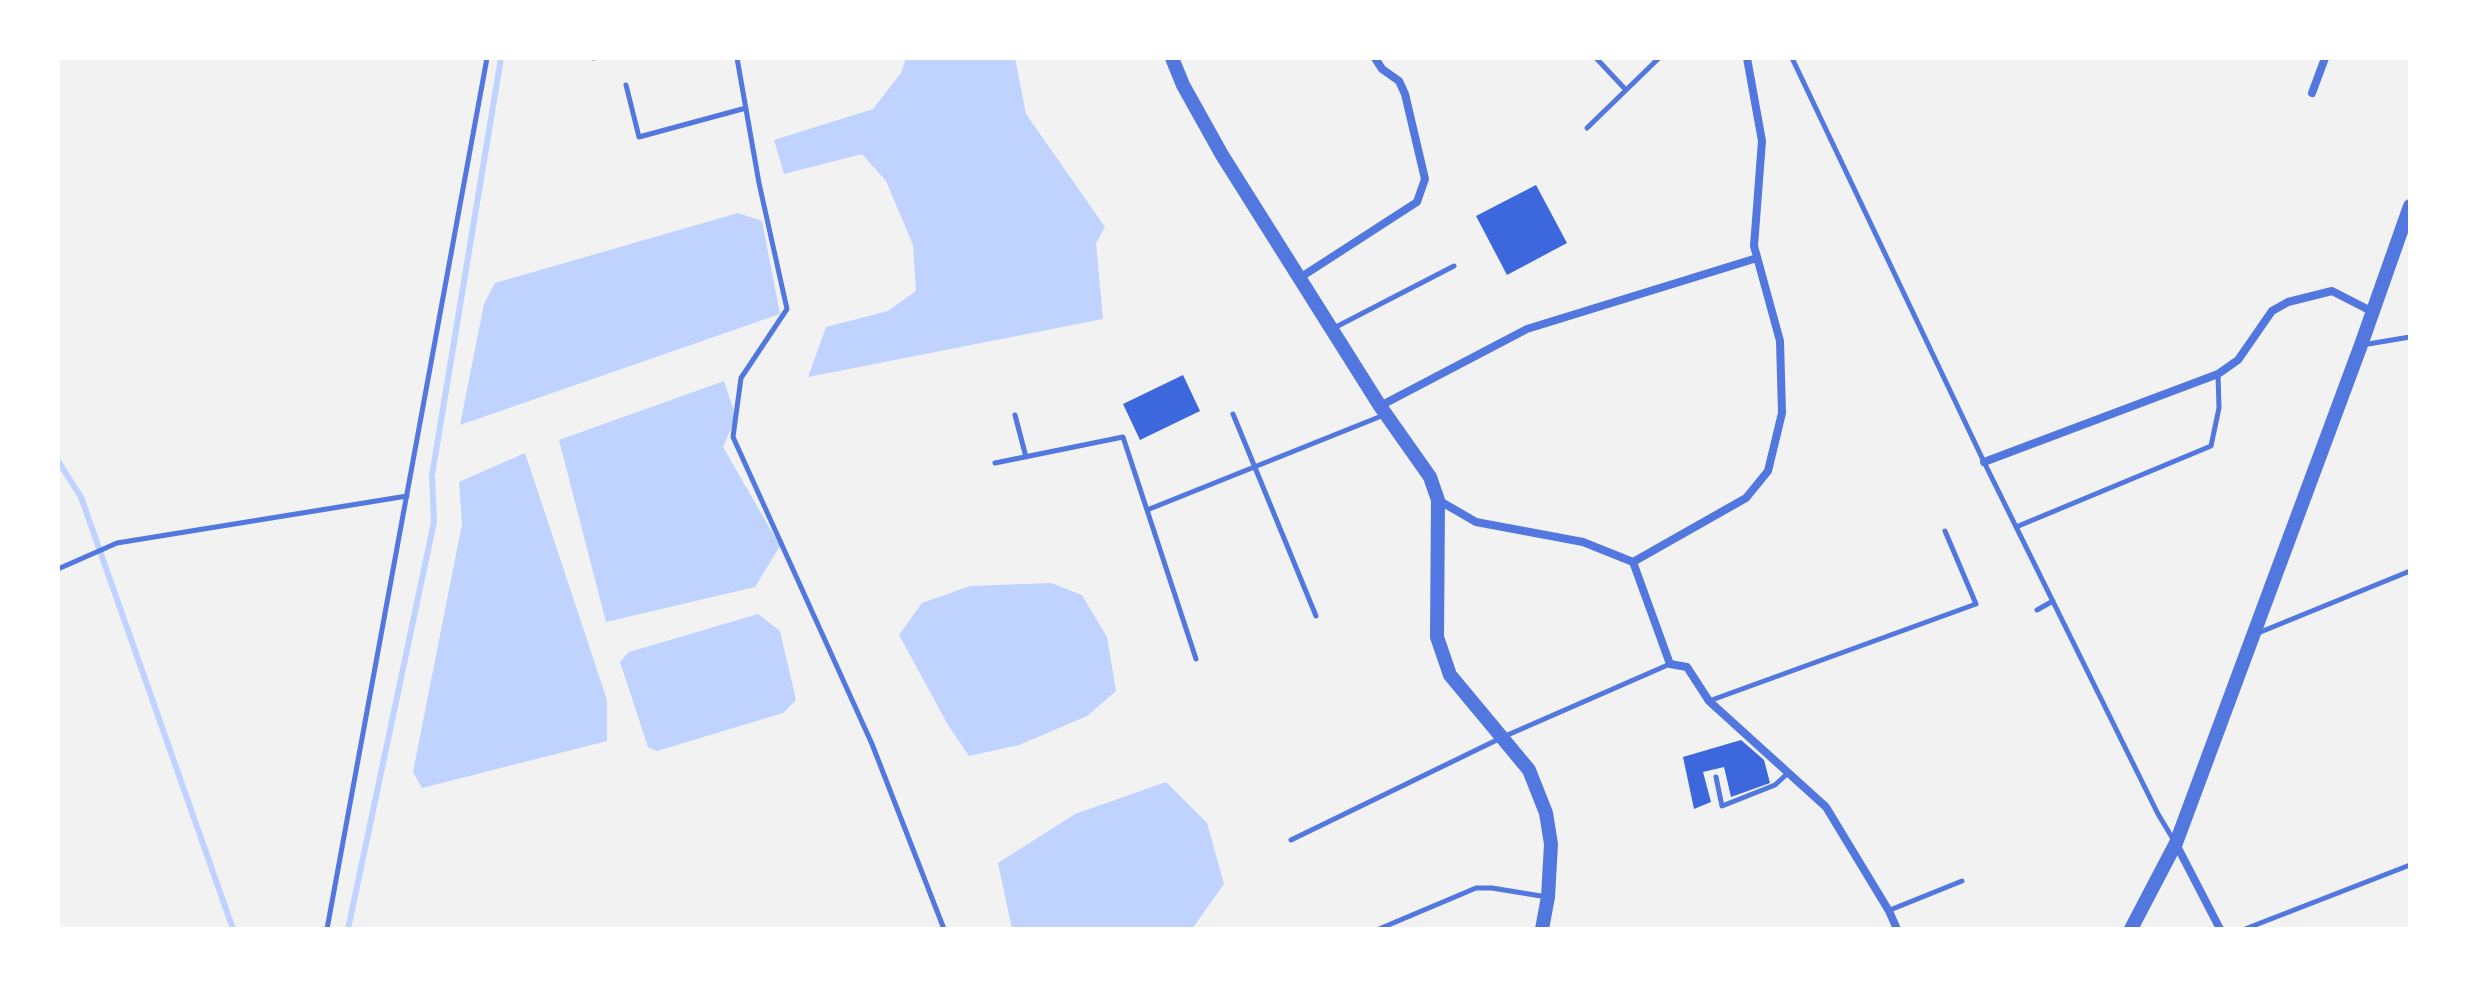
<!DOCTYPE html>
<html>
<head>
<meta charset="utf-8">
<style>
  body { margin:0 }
  #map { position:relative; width:2468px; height:987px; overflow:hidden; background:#f2f2f2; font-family:Lato,sans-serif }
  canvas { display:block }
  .frame { position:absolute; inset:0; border:60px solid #fff; pointer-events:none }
</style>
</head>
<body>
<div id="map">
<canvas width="2468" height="987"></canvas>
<div class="frame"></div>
</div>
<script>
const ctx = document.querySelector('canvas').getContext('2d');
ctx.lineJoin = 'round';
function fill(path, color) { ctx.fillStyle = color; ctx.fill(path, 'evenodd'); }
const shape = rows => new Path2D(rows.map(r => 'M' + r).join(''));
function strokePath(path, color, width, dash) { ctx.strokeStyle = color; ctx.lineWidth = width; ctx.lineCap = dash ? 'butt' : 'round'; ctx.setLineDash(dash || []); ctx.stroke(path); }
fill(shape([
  [906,58,1015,58,1026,114,1105,227,1096,243,1103,319,808,377,826,327,888,311,916,291,913,245,886,181,862,154,784,174,774,140,873,109,901,73],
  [738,213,762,221,780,314,460,425,484,304,495,283],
  [724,381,736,417,723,447,780,546,755,587,606,622,559,440],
  [525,453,607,700,607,741,422,788,413,772,462,524,459,482],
  [1051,583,1082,595,1107,637,1116,691,1087,716,1019,745,969,756,948,725,899,635,922,603,970,586],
  [758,614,780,631,796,700,783,713,657,751,648,747,620,662,629,652],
  [1166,782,1207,823,1224,884,1192,929,1012,929,998,863,1075,814]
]), '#bfd3fe');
strokePath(shape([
  [58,461,81,497,233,929],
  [348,929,434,522,432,475,501,58]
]), '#bfd3fe', 6);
fill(shape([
  [1536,185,1567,243,1507,275,1476,216],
  [1183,375,1200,411,1140,440,1123,404],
  [1741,740,1764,760,1770,783,1731,797,1724,767,1703,772,1711,802,1694,809,1683,757]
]), '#3d67dc');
strokePath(shape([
  [593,58,594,58],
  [737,58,759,183,787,309,741,378,733,437,872,744,944,929],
  [1596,58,1626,90],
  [1792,58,1984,462,2158,814,2173,839],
  [626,85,639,137,746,108],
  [1587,128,1659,58],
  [1332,329,1454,266],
  [2362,345,2410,337],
  [1233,414,1316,616],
  [1015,415,1026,457],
  [995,463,1123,437,1196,659],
  [1147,510,1384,415],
  [2016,527,2211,446,2219,408,2218,374],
  [58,569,117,543,407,496],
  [2037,610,2053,601],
  [2258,633,2410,571],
  [1709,701,1976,604,1945,531],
  [1716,777,1722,806,1775,785,1788,773],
  [1291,840,1503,737,1670,664],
  [1890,910,1962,881],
  [327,929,487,58],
  [1379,929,1476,888,1492,888,1547,897],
  [2245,929,2410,865]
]), '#5277de', 5);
strokePath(shape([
  [2312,93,2325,58],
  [1298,279,1417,202,1425,179,1405,94,1399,81,1382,69,1375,58],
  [1380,406,1527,329,1757,258],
  [1984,462,2218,374,2238,360,2272,311,2288,302,2332,291,2373,312],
  [1438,500,1476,522,1583,542,1633,562,1746,498,1768,471,1782,413,1780,341,1754,246,1762,141,1747,58],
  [1633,562,1670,664,1687,667,1709,701,1826,807,1889,911,1897,929],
  [2176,844,2220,929]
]), '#5277de', 8);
strokePath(shape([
  [1172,58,1183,85,1222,155,1380,406,1430,477,1438,500,1437,637,1450,675,1529,770,1546,813,1551,844,1548,897,1542,929],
  [2131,929,2176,843,2361,345,2410,206]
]), '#5277de', 14);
</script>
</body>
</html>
